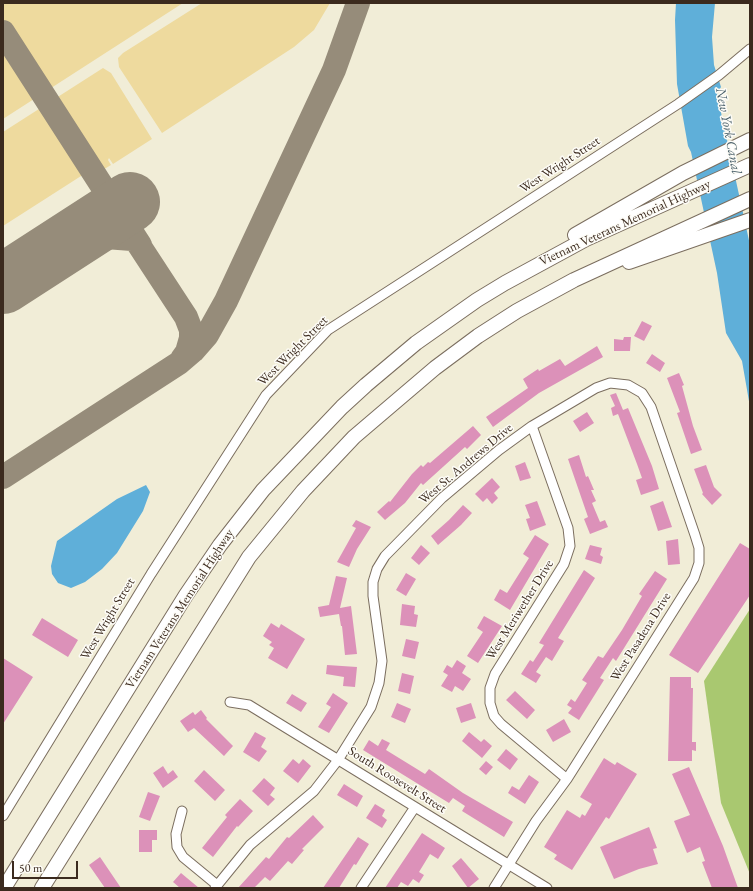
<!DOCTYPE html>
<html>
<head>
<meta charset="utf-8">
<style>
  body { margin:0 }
  #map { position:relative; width:753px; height:891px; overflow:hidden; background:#f1edd7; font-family:"EB Garamond",serif }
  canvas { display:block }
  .frame { position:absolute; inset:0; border:4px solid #3b2a1e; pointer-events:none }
  .scale { position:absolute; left:12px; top:861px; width:66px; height:18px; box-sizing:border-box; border:2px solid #3b2a1e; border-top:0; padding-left:5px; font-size:12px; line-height:14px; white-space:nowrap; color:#3b2a1e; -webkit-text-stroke:3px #fdfcf7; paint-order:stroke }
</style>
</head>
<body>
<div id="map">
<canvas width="753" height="891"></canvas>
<div class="frame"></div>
<div class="scale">50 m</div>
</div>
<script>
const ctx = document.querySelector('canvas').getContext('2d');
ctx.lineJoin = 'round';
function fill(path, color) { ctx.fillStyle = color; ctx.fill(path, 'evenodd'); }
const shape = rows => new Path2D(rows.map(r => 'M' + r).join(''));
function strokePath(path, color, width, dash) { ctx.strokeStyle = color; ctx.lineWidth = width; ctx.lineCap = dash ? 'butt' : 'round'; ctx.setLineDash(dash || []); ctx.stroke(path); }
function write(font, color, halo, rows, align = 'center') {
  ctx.font = font + ' "EB Garamond",serif'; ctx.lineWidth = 3; ctx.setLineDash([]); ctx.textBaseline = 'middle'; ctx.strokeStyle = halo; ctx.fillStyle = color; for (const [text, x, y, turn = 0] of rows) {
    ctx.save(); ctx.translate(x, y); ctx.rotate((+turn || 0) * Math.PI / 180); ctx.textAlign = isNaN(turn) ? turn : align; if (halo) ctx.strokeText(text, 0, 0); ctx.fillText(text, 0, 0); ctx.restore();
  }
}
fill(shape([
  [750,609,750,874,721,803,704,681]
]), '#a9c870');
fill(shape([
  [3,3,183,3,3,119],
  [202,3,330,3,314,30,294,47,162,133,119,67,118,58,123,53],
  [103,68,111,73,152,139,113,164,109,158,108,160,111,165,96,174,92,169,3,226,3,132]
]), '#eeda9e');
fill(shape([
  [676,3,715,3,712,37,714,65,721,87,717,94,750,245,750,407,742,361,726,333,717,273,691,152,688,146,677,84,675,20],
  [146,485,150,492,143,511,117,553,102,569,85,582,71,588,58,583,52,574,51,566,57,541,117,499]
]), '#5fafd9');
strokePath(shape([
  [3,32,140,245],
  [79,235,132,239,137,242,186,317,191,330,191,338,187,352,182,359],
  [3,477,179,363,193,351,207,335,226,301,334,70,358,3]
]), '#968c7a', 24);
strokePath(shape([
  [3,284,130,202]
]), '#968c7a', 60);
fill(shape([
  [642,321,652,326,644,341,634,336],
  [624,337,631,337,630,351,614,351,614,339,623,340],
  [597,346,603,357,539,393,493,427,486,417,528,388,523,379,538,369,539,371,560,359,565,366],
  [652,354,665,363,660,372,646,363],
  [679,373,684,385,682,386,693,426,702,450,691,454,677,413,680,412,667,378],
  [616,393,623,410,628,408,652,466,659,489,641,495,636,480,642,478,637,464,618,414,613,416,611,408,615,406,610,395],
  [587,412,594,423,580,432,573,421],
  [473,426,481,435,467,449,465,447,423,485,421,483,405,503,385,520,377,512,389,501,390,502,412,474,421,465,423,467,428,462,430,463],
  [579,455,586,477,588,476,594,490,591,490,596,501,592,503,600,522,605,520,608,527,590,534,584,519,588,517,568,459],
  [525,462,531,478,520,481,515,466],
  [706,465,714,487,722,495,712,505,702,494,703,493,694,469],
  [492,478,500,487,494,493,498,498,492,504,487,498,483,502,475,494],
  [537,501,546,525,530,531,526,519,530,518,525,505],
  [663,501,672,527,658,531,650,506],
  [463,505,472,513,461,525,438,545,431,536,449,520],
  [356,520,371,527,357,549,349,567,337,562,356,528,352,526],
  [535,535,549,544,510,610,494,600,500,589,507,593,529,558,523,554],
  [678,539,680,564,668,565,666,541],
  [740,543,750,549,750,595,698,673,669,655],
  [421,545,430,553,419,565,411,558],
  [590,545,602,548,600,555,603,557,601,564,585,559],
  [584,570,595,578,558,638,564,641,552,661,546,657,536,672,541,675,536,683,521,674,530,660,533,662,544,645,539,643],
  [655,571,667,579,616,661,613,658,600,678,604,680,579,720,568,713,572,708,567,705,571,699,575,702,587,683,582,680,598,656,603,658,622,630,642,596,639,594],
  [406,573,416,579,406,596,396,590],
  [336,576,347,578,340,608,351,606,357,654,345,655,342,626,341,626,339,614,320,617,318,607,329,605],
  [402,604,415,606,414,614,418,615,416,627,400,625],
  [484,616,502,626,478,663,467,656,483,632,477,628],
  [42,618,78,640,68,657,32,635],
  [271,623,279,628,281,624,305,639,287,669,268,658,274,648,269,645,272,642,263,636],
  [406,639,419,642,415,659,402,656],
  [3,658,33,677,3,724],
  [457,660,466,666,462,673,471,679,463,691,455,686,452,692,441,686,448,675,443,672,447,665,452,668],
  [327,665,357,667,355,687,343,686,344,677,326,674],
  [402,673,414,676,410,694,398,691],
  [670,677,691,677,691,688,693,688,692,742,696,742,696,751,692,750,692,761,668,761],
  [515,691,535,710,527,719,506,700],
  [333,693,348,703,329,733,318,727,331,707,326,704],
  [292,694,307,703,301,712,286,703],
  [397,703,411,709,405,723,391,717],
  [471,703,476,718,461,723,456,708],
  [201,710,207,718,206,719,233,746,224,756,194,728,188,732,180,721,193,712,195,715],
  [564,719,571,732,553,742,546,730],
  [255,732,266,738,261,747,267,751,259,762,243,752],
  [469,732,481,742,484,739,492,746,482,758,462,741],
  [382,739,390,743,386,750,425,774,429,769,463,793,513,822,504,837,462,811,465,806,453,798,449,803,363,750,369,740,378,746],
  [506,749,518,759,510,770,497,760],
  [604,758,615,765,617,762,637,774,609,819,606,817,572,870,554,859,557,855,544,847,567,810,580,818,582,814,585,816,592,804,580,797],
  [293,759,299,764,303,759,311,766,298,783,283,771],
  [486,761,493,767,486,775,479,769],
  [163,766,168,774,173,770,178,777,163,788,153,773],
  [689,767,723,846,738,888,712,888,702,862,705,861,700,847,687,853,674,821,690,815,672,774],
  [204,770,225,790,215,801,194,781],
  [529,775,539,782,525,804,508,793,512,786,519,790],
  [264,778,275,788,270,795,275,799,268,806,252,791],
  [344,784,363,796,357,807,337,795],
  [148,792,160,796,150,821,139,817],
  [240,799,253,811,238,827,237,826,213,857,202,848,227,817,225,815],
  [375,804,385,810,382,816,387,820,382,828,366,818],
  [313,815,324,827,302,849,304,850,292,864,288,861,270,881,265,877,254,888,238,888,266,857,269,859,287,837,289,838],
  [649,827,657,848,653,849,658,864,639,869,614,879,600,847],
  [139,830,157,830,157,840,152,840,152,852,139,852],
  [422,833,445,848,438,859,430,854,419,872,424,875,419,883,413,879,408,886,401,882,397,888,385,888],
  [358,837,369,844,356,865,354,864,339,888,323,888],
  [100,857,121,888,105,888,89,865],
  [461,858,479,879,468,888,452,866],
  [181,873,199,888,180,888,173,882]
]), '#dc91b9');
const minor = shape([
  [532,426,568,528,570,546,564,564,495,674,490,688,490,703,494,716,501,724,567,779],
  [230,702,249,705,547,888],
  [182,811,176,834,177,847,183,857,217,885],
  [3,816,151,574,266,395,328,330,678,104,719,75,750,49],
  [215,888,250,845,314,791,338,760,371,707,379,683,382,661,373,596,373,582,377,569,385,556,442,498,499,450,532,426,596,388,610,383,628,385,642,393,651,407,695,535,699,548,699,563,694,578,567,779,536,821,494,888],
  [361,888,415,807]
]);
const highway = shape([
  [575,235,683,173,750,140],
  [629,262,750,220],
  [4,888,186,595,220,545,263,490,342,407,366,385,416,343,477,300,505,283,586,239,750,165],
  [42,888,249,557,303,491,354,437,435,368,478,336,517,311,574,280,750,199]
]);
strokePath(minor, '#7b6e5f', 11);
strokePath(highway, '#7b6e5f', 16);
strokePath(minor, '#fff', 9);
strokePath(highway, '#fff', 14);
write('13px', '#3b2a1e', '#fdfcf7', [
  ["West Wright Street",560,165,-33],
  ["Vietnam Veterans Memorial Highway",625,223,-25],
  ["West Wright Street",293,351,-45],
  ["West St. Andrews Drive",466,464,-40],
  ["Vietnam Veterans Memorial Highway",180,609,-57],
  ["West Meriwether Drive",520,610,-58],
  ["West Wright Street",108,619,-59],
  ["West Pasadena Drive",641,637,-58],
  ["South Roosevelt Street",397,780,32]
]);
write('italic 14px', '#495f69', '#fdfcf7', [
  ["New York Canal",728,131,79]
]);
</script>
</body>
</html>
